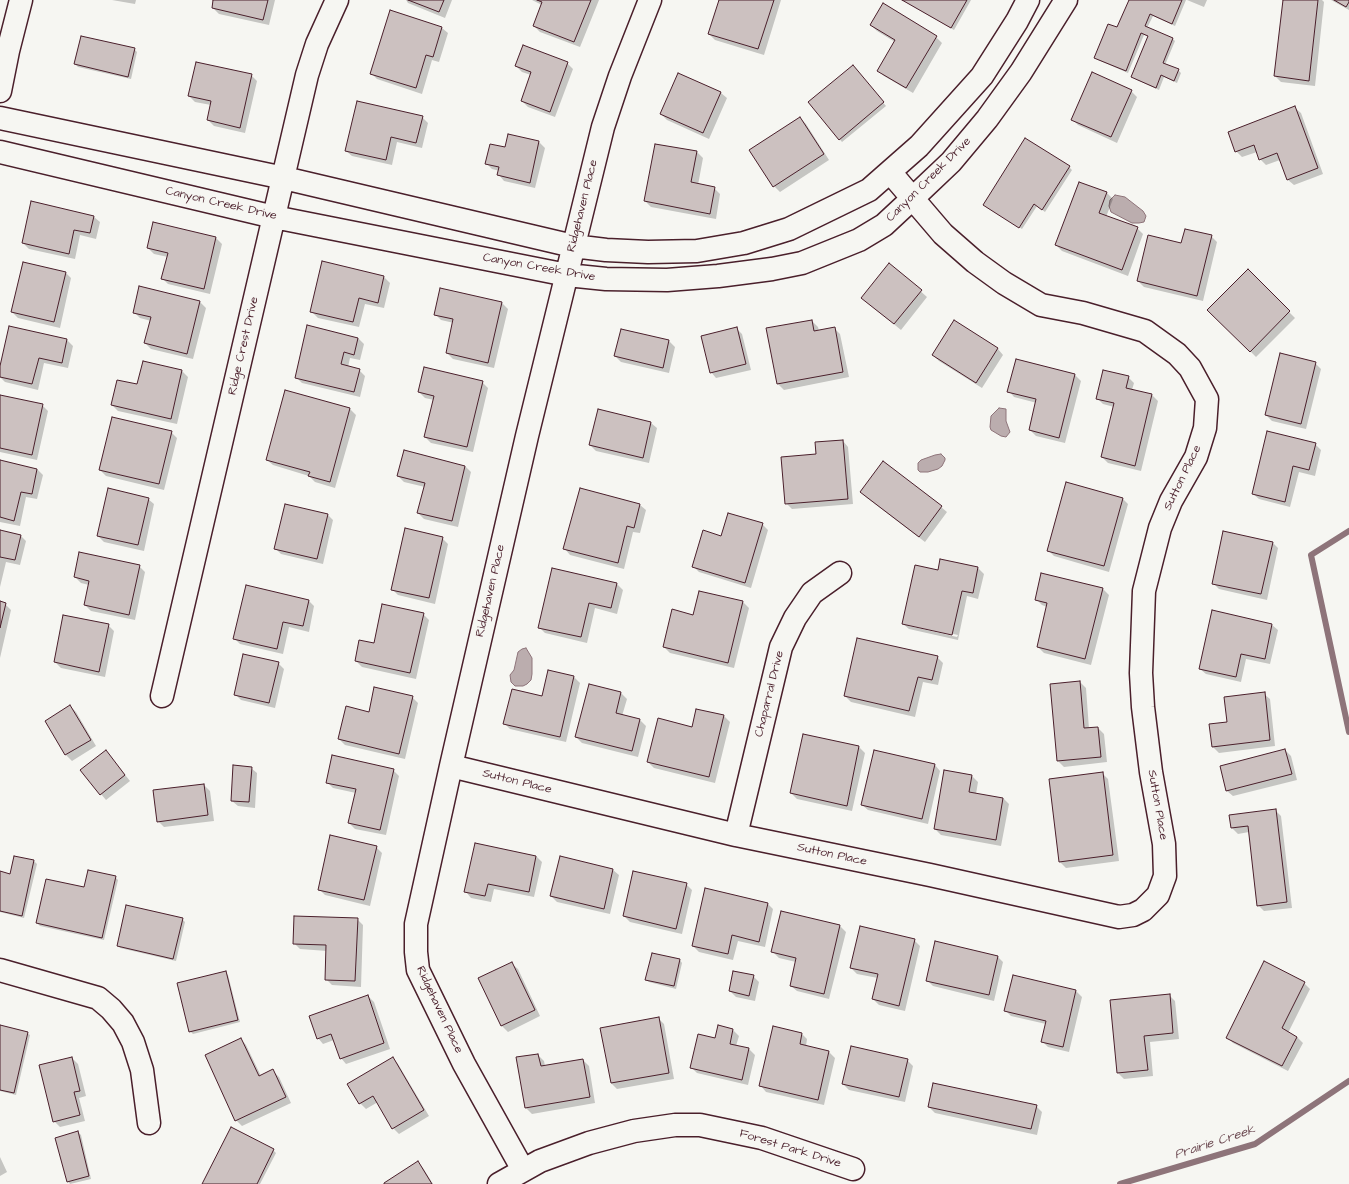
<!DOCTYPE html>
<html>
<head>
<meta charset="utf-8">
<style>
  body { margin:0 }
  canvas { display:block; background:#f6f6f2 }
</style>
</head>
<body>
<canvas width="1349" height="1184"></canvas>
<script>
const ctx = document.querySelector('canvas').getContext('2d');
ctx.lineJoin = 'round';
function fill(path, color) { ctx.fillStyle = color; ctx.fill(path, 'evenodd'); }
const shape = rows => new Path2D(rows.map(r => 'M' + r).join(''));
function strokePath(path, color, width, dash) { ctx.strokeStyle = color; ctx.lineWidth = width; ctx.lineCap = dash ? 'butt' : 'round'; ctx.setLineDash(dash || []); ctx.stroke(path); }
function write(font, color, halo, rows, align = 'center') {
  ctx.font = font + ' "Architects Daughter",sans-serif'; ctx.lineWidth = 3; ctx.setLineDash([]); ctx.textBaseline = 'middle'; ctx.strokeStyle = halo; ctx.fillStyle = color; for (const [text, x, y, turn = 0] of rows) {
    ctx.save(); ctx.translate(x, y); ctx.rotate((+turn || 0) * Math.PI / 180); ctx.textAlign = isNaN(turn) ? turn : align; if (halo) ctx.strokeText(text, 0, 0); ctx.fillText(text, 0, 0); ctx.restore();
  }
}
const water = shape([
  [1115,195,1125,197,1143,211,1146,216,1144,222,1139,223,1132,223,1111,212,1109,206,1110,200,1115,195],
  [999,408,1006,409,1006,421,1010,432,1006,437,1001,436,991,430,990,427,991,416,999,408],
  [941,454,945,458,945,460,942,466,938,469,928,472,920,472,918,470,918,463,921,460,935,455,941,454],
  [526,648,532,658,532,674,531,680,527,684,523,686,515,686,511,682,510,675,514,670,518,652,522,649,526,648]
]);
fill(water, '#bbadae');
strokePath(water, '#8e747a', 1);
fill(shape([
  [112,0,136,0,135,4],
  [214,0,275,0,269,25,219,14,213,8],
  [406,0,452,0,445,18,408,3],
  [532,0,599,0,580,47,540,32,534,26,542,5],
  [720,0,781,0,764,55,715,40,709,34],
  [902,0,971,0,954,30],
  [1130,0,1186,0,1175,26,1153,16,1147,28,1172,38,1175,41,1165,65,1178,70,1181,73,1177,83,1164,77,1159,90,1135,79,1132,77,1149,37,1144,35,1128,73,1098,60,1095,58,1118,29],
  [1187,0,1207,0,1204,7],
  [1284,0,1322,0,1324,2,1315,86,1281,82,1275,76],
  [1331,0,1349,0,1349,10],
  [390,11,442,28,448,33,439,62,432,60,422,94,377,79,371,73],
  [871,25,936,37,942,43,913,93,884,76,878,70,895,42,877,31],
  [134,49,137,52,131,79,78,67,75,64],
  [567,63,573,69,555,117,528,107,522,101,531,75,522,72,516,66],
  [855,69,886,106,842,142,809,103],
  [678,74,721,93,727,98,709,139,667,120,661,114],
  [251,75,257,81,245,133,214,126,208,120,211,105,195,102,189,96],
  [1131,91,1137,97,1117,143,1078,125,1072,119],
  [1295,108,1301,113,1323,174,1294,185,1288,180,1280,160,1266,165,1260,159,1257,152,1242,157,1236,151],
  [422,117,428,123,422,148,397,142,392,165,352,156,346,151],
  [800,118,806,124,829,160,780,192,774,186],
  [539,142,545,148,535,188,504,181,499,175,500,171,492,169,486,163,505,148],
  [697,152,703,158,698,185,714,188,720,194,716,219,651,207,645,201],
  [1069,167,1072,170,1045,212,1037,206,1022,229,987,207],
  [1080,183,1107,193,1113,199,1106,217,1137,228,1143,234,1128,276,1062,251,1056,245],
  [94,217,100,222,96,239,80,235,75,259,29,249,23,243],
  [154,223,216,238,222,244,210,294,168,284,162,278,168,257,154,254,148,248],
  [1211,236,1217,242,1203,301,1144,287,1138,281,1182,245],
  [323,263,384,277,390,283,384,308,365,304,359,327,318,318,312,312],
  [890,264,927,297,901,330,868,303],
  [1248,271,1295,318,1256,357,1209,310],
  [65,272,71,278,60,328,18,318,12,312],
  [441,289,502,303,508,309,494,368,453,359,447,353,454,323,441,320,435,314],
  [200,302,206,308,193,359,151,349,145,343,151,321,140,318,134,312],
  [812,321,818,327,819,331,834,328,840,334,849,377,784,390,778,384,768,329],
  [954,321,998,349,1003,355,982,388,939,361,933,355],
  [10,327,67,340,73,346,68,368,44,363,38,390,5,382,0,377,0,371],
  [736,328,742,334,751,370,716,378,711,372],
  [621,330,669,341,675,347,669,373,621,362,615,356],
  [358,338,364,344,360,360,350,358,348,367,359,370,365,376,360,397,302,383,296,377],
  [1315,363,1321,369,1306,429,1272,421,1266,415],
  [182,371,188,377,177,424,118,411,112,405,138,385],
  [1075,375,1081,381,1065,443,1036,436,1030,430,1037,403,1014,397,1009,391],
  [1128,377,1134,383,1132,390,1152,395,1158,401,1141,471,1108,463,1102,457,1114,407,1103,404,1097,398],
  [482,382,488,388,473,452,431,443,425,437,434,400,425,398,419,392],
  [0,396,42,405,48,411,37,460,0,452],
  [350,409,356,415,335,488,315,482,309,476,273,465,267,460],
  [651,423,657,428,649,463,596,451,590,445],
  [171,432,177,438,164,490,106,476,100,470],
  [843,441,848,447,853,504,792,509,786,503,817,455],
  [1315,444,1321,450,1315,476,1299,472,1290,507,1259,499,1253,494],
  [0,461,37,469,43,475,37,499,26,497,20,526,0,522],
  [465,466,471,472,458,527,424,519,418,513,425,487,404,482,398,476],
  [861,492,941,507,947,512,925,542,867,498],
  [1122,498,1128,504,1109,572,1054,556,1048,550],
  [148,499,154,504,144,551,104,542,98,536],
  [640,505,646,510,640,533,633,532,624,569,570,555,565,549],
  [327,514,333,520,323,564,281,554,275,548],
  [762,524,768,530,751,588,699,572,693,566,722,537],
  [0,531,20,535,26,541,20,565,6,562,0,587],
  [442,538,448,544,435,604,398,595,392,589],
  [1272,542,1278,548,1267,600,1219,589,1213,583],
  [941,560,978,568,984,574,978,599,967,596,958,640,909,629,903,624,939,571],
  [909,624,958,635,957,637,909,626],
  [139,566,145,572,135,620,91,611,85,605,89,585,81,583,75,577],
  [617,584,623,590,617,614,595,608,587,643,545,633,539,627],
  [1103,589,1109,595,1091,665,1044,653,1038,647,1047,607,1042,605,1036,599],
  [309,601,314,606,309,632,289,627,283,654,240,644,234,638],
  [0,602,5,604,11,610,0,658],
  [743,602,749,608,734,668,670,653,664,647,694,616],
  [1212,612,1272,625,1278,630,1270,664,1246,659,1241,682,1206,674,1200,669],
  [423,614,429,620,416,679,362,667,356,661],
  [108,625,114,631,105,677,61,668,55,662],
  [937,657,943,663,938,685,923,682,915,717,851,702,845,696],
  [278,663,284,669,275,708,241,700,235,694],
  [549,671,574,677,580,683,566,742,510,729,504,723,543,697],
  [1080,682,1086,688,1089,729,1098,728,1104,734,1107,762,1064,767,1058,761],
  [621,693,627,699,622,716,640,720,646,726,638,757,582,743,576,737],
  [1264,694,1270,699,1275,746,1219,753,1213,747,1228,723],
  [412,697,418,703,405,759,345,745,339,739,369,713],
  [70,706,76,712,96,746,72,761,66,755,46,721],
  [724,716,730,722,715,783,654,768,648,762,693,728],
  [859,747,865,753,852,811,797,799,791,793],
  [1285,750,1291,756,1297,780,1233,796,1227,791],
  [106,751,130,781,106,800,101,794],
  [935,765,940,771,928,824,868,810,862,805],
  [251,768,257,773,255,808,238,806,232,801],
  [393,770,399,776,386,835,355,829,349,823,356,793,333,788,327,782],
  [945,772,972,776,978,782,976,794,1003,798,1009,804,1001,846,941,835,935,829],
  [1102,773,1108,779,1119,861,1066,868,1060,862],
  [204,785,210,791,214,821,164,827,158,821],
  [1275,810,1281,816,1292,908,1264,911,1258,905,1249,832,1238,834,1232,828,1230,816],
  [376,847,382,853,370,906,325,895,319,889],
  [536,856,542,862,534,897,494,889,491,902,471,898,466,892],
  [15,857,34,861,37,864,24,918,0,912,0,872,11,875],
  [613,870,619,875,610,914,557,902,551,896],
  [115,877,118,880,104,940,40,926,37,923,85,889],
  [686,884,692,890,682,934,630,922,624,916],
  [767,903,773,909,765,947,738,941,733,960,699,952,693,946],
  [182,919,185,922,176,961,120,948,118,945],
  [357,919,363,925,361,987,332,985,326,979,327,951,300,949,294,943],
  [840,926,846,932,829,999,797,991,791,986,796,962,779,958,773,952],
  [914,940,920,946,905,1011,879,1005,873,999,878,978,857,974,851,968],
  [997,956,1003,962,994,1001,933,986,927,980],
  [680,960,682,963,676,989,649,982,646,980],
  [512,964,518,969,540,1016,508,1032,502,1026,480,979],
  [225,972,228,975,240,1022,193,1034,190,1031],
  [753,976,759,982,755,1001,736,997,730,991],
  [1014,976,1076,991,1082,997,1069,1052,1048,1047,1042,1041,1046,1024,1011,1016,1005,1010],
  [1304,983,1310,989,1288,1033,1297,1037,1303,1043,1288,1071,1233,1043,1227,1037],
  [1169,995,1175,1001,1179,1039,1150,1042,1153,1076,1124,1079,1118,1073],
  [368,996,374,1002,390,1049,346,1064,341,1058,334,1040,323,1044,318,1038],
  [658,1018,664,1024,674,1079,617,1089,611,1083,602,1029],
  [0,1026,27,1033,30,1035,16,1095,0,1091],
  [718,1027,733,1030,739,1036,736,1046,749,1049,755,1055,748,1085,697,1073,691,1067,715,1039],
  [801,1033,807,1039,806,1046,829,1052,835,1058,824,1105,766,1092,761,1086],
  [241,1039,246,1045,261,1076,273,1071,279,1077,291,1103,242,1126,236,1120],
  [538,1055,544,1061,545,1066,583,1060,589,1066,595,1103,532,1114,526,1108],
  [72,1058,78,1064,86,1096,79,1098,85,1121,60,1127,54,1121],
  [393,1058,398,1064,429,1116,399,1134,393,1128,378,1102,366,1109,360,1103],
  [907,1060,913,1066,905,1102,849,1090,843,1084],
  [1036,1106,1042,1112,1037,1135,935,1113,929,1107],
  [78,1132,81,1135,91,1179,70,1184,68,1181],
  [273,1150,276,1153,260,1184,203,1184],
  [0,1157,7,1172,0,1176],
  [417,1163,423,1168,433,1184,386,1184]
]), '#0003');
strokePath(shape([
  [1349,531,1311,555,1349,732],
  [1120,1184,1255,1144,1349,1081]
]), '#8e747a', 6);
const building = shape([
  [213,0,268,0,263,20,212,8,213,0],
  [408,0,444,0,439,12,408,0],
  [537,0,591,0,574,42,533,26,542,2,537,0],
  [719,0,774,0,758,49,708,34,719,0],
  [902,0,967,0,951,28,902,0],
  [1129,0,1182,0,1172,24,1150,14,1145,26,1173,38,1163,63,1179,69,1174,81,1161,75,1156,88,1131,77,1148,36,1141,33,1126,71,1094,58,1108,24,1117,27,1129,0],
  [1283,0,1318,0,1309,81,1274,76,1283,0],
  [1334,0,1349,0,1349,2,1346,7,1334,0],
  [883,3,937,36,906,88,877,71,895,40,870,25,883,3],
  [390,10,442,27,433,57,426,55,416,88,370,74,390,10],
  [81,36,135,48,128,77,74,64,81,36],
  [523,45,568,62,550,112,521,101,531,72,515,66,523,45],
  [196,62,252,74,240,128,207,120,211,101,188,96,196,62],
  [853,65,884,102,839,140,808,102,853,65],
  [1092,72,1132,90,1111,137,1071,120,1092,72],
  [678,73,721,92,703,133,660,114,678,73],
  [357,101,423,116,416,143,391,137,386,160,345,151,357,101],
  [1295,106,1318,168,1287,180,1277,153,1259,160,1254,145,1235,152,1228,132,1295,106],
  [800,117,824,154,773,187,749,150,800,117],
  [508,134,539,141,530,183,497,175,499,167,485,164,490,144,505,147,508,134],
  [1025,138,1070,166,1042,210,1034,204,1019,228,983,205,1025,138],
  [655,144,697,151,691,182,715,187,710,214,644,201,655,144],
  [1079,182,1107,192,1099,213,1138,227,1122,270,1055,245,1079,182],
  [31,201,94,216,90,233,74,230,69,254,22,243,31,201],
  [153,222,216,237,204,289,161,279,168,253,147,248,153,222],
  [1185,229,1212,235,1197,296,1137,281,1148,235,1181,243,1185,229],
  [322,261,384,276,378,303,359,298,353,322,310,312,322,261],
  [23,262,66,272,54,322,11,312,23,262],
  [889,263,922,290,894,324,861,298,889,263],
  [1248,269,1290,311,1250,352,1207,310,1248,269],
  [139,286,200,301,187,354,144,343,151,317,133,313,139,286],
  [440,288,502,302,488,363,446,353,453,319,434,315,440,288],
  [812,320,814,331,835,327,843,372,777,384,766,328,812,320],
  [954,320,998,348,976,383,932,355,954,320],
  [307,325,358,338,354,355,344,352,341,364,360,369,354,392,295,378,307,325],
  [9,326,67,339,62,363,39,358,32,384,0,377,0,366,9,326],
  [737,327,746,364,710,373,701,336,737,327],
  [621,329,669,340,663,368,614,356,621,329],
  [1280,353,1316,362,1301,424,1265,415,1280,353],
  [1016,359,1075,374,1059,438,1029,430,1036,399,1007,392,1016,359],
  [143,361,182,370,171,419,111,405,117,380,137,384,143,361],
  [424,367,483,381,467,447,424,437,434,396,418,392,424,367],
  [1103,370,1129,376,1126,388,1152,394,1135,466,1101,457,1114,403,1096,399,1103,370],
  [285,390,350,408,330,482,308,476,310,472,266,460,285,390],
  [0,395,43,404,32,455,0,448,0,395],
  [598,409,651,422,643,458,589,445,598,409],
  [112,417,172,431,159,484,99,470,112,417],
  [1267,431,1316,443,1309,470,1293,466,1285,502,1252,494,1267,431],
  [843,440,848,499,785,504,781,457,816,454,815,442,843,440],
  [404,450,465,466,452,521,417,513,425,483,397,476,404,450],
  [0,460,37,469,32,494,21,492,14,521,0,517,0,460],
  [883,461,942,506,919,537,860,492,883,461],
  [1066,482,1123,498,1104,566,1047,551,1066,482],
  [108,488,149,498,138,545,97,536,108,488],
  [580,488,640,504,634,528,627,526,618,563,563,549,580,488],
  [285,504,328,514,317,559,274,549,285,504],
  [728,513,763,523,745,583,692,567,703,530,721,536,728,513],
  [405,528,443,537,429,598,391,590,405,528],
  [0,530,21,535,15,560,0,557,0,530],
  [1223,531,1273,542,1261,594,1212,584,1223,531],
  [79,552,140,565,129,615,84,605,89,581,74,577,79,552],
  [940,559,978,567,973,593,962,591,952,635,902,624,915,565,938,570,940,559],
  [552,568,617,583,611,608,589,603,581,637,538,628,552,568],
  [1041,573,1103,588,1085,659,1037,647,1047,603,1035,600,1041,573],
  [246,585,309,600,303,626,283,622,277,649,233,639,246,585],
  [699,591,743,601,728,663,663,647,672,609,693,615,699,591],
  [0,601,6,603,0,628,0,601],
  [382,604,424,613,410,673,355,661,359,640,374,643,382,604],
  [1212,610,1272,624,1265,659,1241,654,1236,677,1199,669,1212,610],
  [63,615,109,624,99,672,54,662,63,615],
  [857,638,938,656,932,680,918,677,909,711,844,696,857,638],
  [243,654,279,662,269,703,234,695,243,654],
  [548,670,574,676,560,737,503,724,512,689,542,696,548,670],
  [1080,681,1084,728,1098,727,1101,757,1057,761,1050,684,1080,681],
  [589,684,621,692,616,713,640,719,632,751,575,737,589,684],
  [374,687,413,696,399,754,338,739,346,706,369,712,374,687],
  [1265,692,1270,740,1212,747,1209,724,1227,722,1224,697,1265,692],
  [70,705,91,740,65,755,45,721,70,705],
  [696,709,724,715,709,777,647,762,658,718,692,727,696,709],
  [803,734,859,746,847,806,790,793,803,734],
  [1285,749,1292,774,1226,791,1220,766,1285,749],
  [106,750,125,775,100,795,80,770,106,750],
  [874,750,935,764,922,819,861,805,874,750],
  [332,755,394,769,380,830,348,823,356,789,326,783,332,755],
  [233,765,252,767,249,802,231,801,233,765],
  [944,770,972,775,969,792,1003,798,996,840,934,829,944,770],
  [1103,772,1113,855,1059,862,1049,779,1103,772],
  [204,784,208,815,157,822,153,790,204,784],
  [1276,809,1287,902,1257,906,1248,826,1231,828,1229,815,1276,809],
  [330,835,377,846,364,900,318,890,330,835],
  [475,843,536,856,529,892,488,884,485,896,464,892,475,843],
  [14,856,34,860,22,916,0,911,0,871,10,874,14,856],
  [560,856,613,869,604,909,550,896,560,856],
  [88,870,116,876,102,938,36,923,46,879,84,887,88,870],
  [633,871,687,883,676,929,623,916,633,871],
  [705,888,768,903,759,942,732,935,728,954,692,946,705,888],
  [126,905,183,918,173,959,117,946,126,905],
  [781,911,840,925,824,994,790,986,796,958,771,952,781,911],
  [294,916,358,918,355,981,325,980,326,945,293,944,294,916],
  [860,926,915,939,899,1006,872,999,878,974,850,968,860,926],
  [935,941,998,956,989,995,926,981,935,941],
  [652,953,680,959,674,986,645,980,652,953],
  [1264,961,1305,982,1282,1028,1297,1037,1282,1066,1226,1038,1264,961],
  [512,962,535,1010,501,1026,478,978,512,962],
  [226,971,238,1020,189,1032,177,983,226,971],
  [733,971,754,975,749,996,729,991,733,971],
  [1013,975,1076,990,1063,1047,1041,1042,1046,1021,1004,1011,1013,975],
  [1170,994,1173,1033,1144,1036,1148,1070,1117,1073,1110,1000,1170,994],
  [368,995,384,1043,340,1059,331,1034,317,1039,309,1016,368,995],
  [659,1017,669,1073,611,1083,600,1028,659,1017],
  [0,1025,28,1032,14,1093,0,1090,0,1025],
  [718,1025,733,1029,730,1044,749,1048,742,1080,690,1068,698,1034,715,1038,718,1025],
  [773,1026,802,1033,800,1044,829,1051,818,1100,759,1086,773,1026],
  [241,1038,259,1076,273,1069,286,1097,235,1121,205,1055,241,1038],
  [851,1046,908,1059,899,1097,842,1084,851,1046],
  [538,1054,541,1066,583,1059,590,1097,525,1108,516,1057,538,1054],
  [72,1057,80,1091,74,1092,80,1115,53,1122,39,1065,72,1057],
  [393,1057,424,1110,392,1129,373,1096,359,1104,347,1084,393,1057],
  [933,1083,1037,1105,1031,1129,928,1107,933,1083],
  [231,1127,274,1149,257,1184,202,1184,231,1127],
  [78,1131,89,1176,67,1182,55,1138,78,1131],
  [418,1161,432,1184,384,1184,384,1183,418,1161]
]);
fill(building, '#ccc1c0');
strokePath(building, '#4a1f2b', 1);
const minor = shape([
  [0,91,8,51,21,0],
  [0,118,284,178,573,246,606,250,648,252,697,251,744,243,789,229,869,190,919,146,982,76,1017,21,1028,0],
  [0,152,274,217,567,275,606,279,667,280,718,276,772,269,802,263,859,240,884,225,913,198,951,162,987,119,1021,72,1066,0],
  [162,696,307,75,317,44,337,0],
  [451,766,736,835,930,875,1119,917,1133,915,1143,910,1158,895,1165,876,1164,844,1151,772,1143,707,1141,673,1144,591,1160,528,1171,501,1196,457,1205,428,1207,399,1190,368,1177,354,1145,331,1083,313,1041,305,1004,283,975,262,943,234,890,172],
  [736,835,781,647,795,618,812,593,840,573],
  [0,970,98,998,111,1009,123,1023,133,1042,142,1070,149,1123],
  [523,1170,464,1064,418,970,416,952,416,924,451,766,527,436,603,127,620,76,650,0],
  [499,1184,540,1161,589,1143,634,1131,675,1125,700,1125,762,1138,853,1169]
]);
strokePath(minor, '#4a1f2b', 25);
strokePath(minor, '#f6f6f2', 22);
write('12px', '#4a1f2b', '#f6f6f2', [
  ["Canyon Creek Drive",929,180,-45],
  ["Canyon Creek Drive",221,204,13],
  ["Ridgehaven Place",583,206,-76],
  ["Canyon Creek Drive",539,268,10],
  ["Ridge Crest Drive",244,346,-77],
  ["Sutton Place",1183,478,-64],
  ["Ridgehaven Place",491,591,-77],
  ["Chaparral Drive",770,694,-76],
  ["Sutton Place",517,782,14],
  ["Sutton Place",1157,805,80],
  ["Sutton Place",832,855,12],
  ["Ridgehaven Place",439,1010,65],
  ["Forest Park Drive",790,1149,17]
]);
write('italic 13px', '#6c4a52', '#f6f6f2', [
  ["Prairie Creek",1215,1143,-18]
]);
</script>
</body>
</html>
